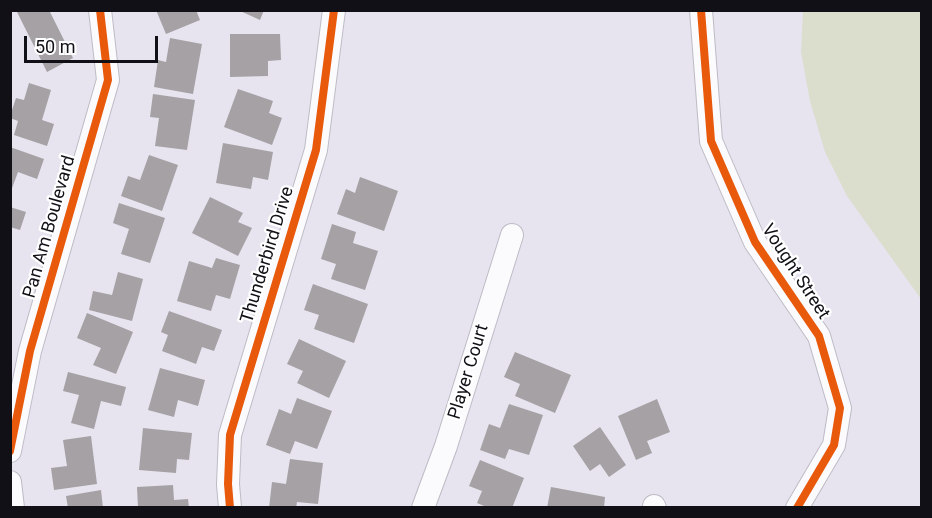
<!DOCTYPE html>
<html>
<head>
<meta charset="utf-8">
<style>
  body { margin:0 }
  #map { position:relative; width:932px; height:518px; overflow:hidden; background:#e7e4f0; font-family:Roboto,sans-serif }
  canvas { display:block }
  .frame { position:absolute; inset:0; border:12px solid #111017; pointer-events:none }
  .scale { position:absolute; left:24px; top:36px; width:134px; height:27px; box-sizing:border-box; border:3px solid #111017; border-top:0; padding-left:8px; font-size:18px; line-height:21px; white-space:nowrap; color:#111017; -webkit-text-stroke:4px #fff; paint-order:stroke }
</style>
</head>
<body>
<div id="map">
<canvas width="932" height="518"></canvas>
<div class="frame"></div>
<div class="scale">50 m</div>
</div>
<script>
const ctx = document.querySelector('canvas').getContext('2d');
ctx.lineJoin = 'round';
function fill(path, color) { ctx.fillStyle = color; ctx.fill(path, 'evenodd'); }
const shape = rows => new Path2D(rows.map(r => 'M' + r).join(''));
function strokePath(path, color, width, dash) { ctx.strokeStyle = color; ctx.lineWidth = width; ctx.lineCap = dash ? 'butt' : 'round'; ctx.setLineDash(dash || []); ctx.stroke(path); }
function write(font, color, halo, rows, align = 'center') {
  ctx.font = font + ' Roboto,sans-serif'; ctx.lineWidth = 4.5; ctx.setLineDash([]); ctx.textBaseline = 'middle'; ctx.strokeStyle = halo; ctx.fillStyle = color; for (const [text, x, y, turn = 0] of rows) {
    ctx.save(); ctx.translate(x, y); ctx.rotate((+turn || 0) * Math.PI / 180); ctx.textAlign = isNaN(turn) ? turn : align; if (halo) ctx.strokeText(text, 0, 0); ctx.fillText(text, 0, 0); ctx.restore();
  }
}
fill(shape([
  [803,11,921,11,921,299,847,196,825,152,810,101,801,52]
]), '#dbddcd');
fill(shape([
  [16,10,49,10,73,58,47,72],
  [156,10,196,10,200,20,166,34],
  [238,10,264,10,260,20],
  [230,34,280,34,281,60,268,61,268,76,230,77],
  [170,38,202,44,193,94,154,87,158,60,166,62],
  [29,83,51,90,42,120,54,124,47,146,14,135,18,121,10,118,10,116,16,98,24,100],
  [238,89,273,101,269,113,282,118,272,145,224,127],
  [153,94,195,100,187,150,155,146,159,118,150,117],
  [223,143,273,152,268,180,253,177,251,189,216,183],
  [10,147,44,159,37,179,18,172,11,191],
  [149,155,178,165,162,211,121,196,128,176,140,180],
  [360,177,398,191,384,231,337,214,346,189,355,193],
  [210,197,243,213,238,222,252,228,238,256,192,233],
  [119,203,165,218,150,263,121,254,129,229,113,223],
  [10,207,26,212,20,230,10,227],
  [332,224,356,232,353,243,378,251,365,290,331,279,336,264,321,259],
  [216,258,240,265,230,299,216,295,211,311,177,301,189,261,212,268],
  [118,272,143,279,132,321,89,310,93,291,112,295],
  [313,284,368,304,354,343,314,329,319,315,304,310],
  [169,311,222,330,214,351,202,347,196,364,162,351,168,335,161,332],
  [87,313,133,332,116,374,93,365,101,348,77,338],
  [299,339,346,361,329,398,297,383,303,371,287,364],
  [515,352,571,375,555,413,515,396,520,384,504,377],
  [160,368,205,380,198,406,178,400,174,417,148,410],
  [68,372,126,387,121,406,101,401,94,429,71,423,79,395,63,391],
  [297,398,332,411,317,449,295,441,290,454,266,445,279,409,291,414],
  [657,399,670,432,647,441,652,453,636,460,618,416],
  [509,404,543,415,529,455,509,449,505,459,480,450,489,424,500,428],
  [600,427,626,465,609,477,600,464,590,471,573,446],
  [143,428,192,433,189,460,177,459,176,473,139,470],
  [91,436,97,484,54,490,51,468,67,466,63,440],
  [290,459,323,463,318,504,297,502,296,508,269,508,272,482,286,484],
  [480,460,524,478,512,508,489,508,477,503,482,491,469,486],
  [173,485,174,500,188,499,189,508,138,508,137,487],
  [551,487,605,497,604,508,547,508],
  [101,490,103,508,68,508,66,496]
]), '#a5a1a4');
const minor = shape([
  [701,10,711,141,755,242,819,336,840,408,834,445,797,508],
  [10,451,30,351,108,80,100,10],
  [10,482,13,508],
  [654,506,655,508],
  [230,508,228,484,230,435,316,150,334,10],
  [423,508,446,446,512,235]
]);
strokePath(minor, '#bebbc5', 24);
strokePath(minor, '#fbfbfd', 22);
strokePath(shape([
  [701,10,711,141,755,242,819,336,840,408,834,445,797,508],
  [10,451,30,351,108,80,100,10],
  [230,508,228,484,230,435,316,150,334,10]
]), '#e8590c', 8);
write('18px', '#111017', '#fff', [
  ["Pan Am Boulevard",50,227,-74],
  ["Thunderbird Drive",268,255,-73],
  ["Vought Street",795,272,57],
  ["Player Court",469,372,-73]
]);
</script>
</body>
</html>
